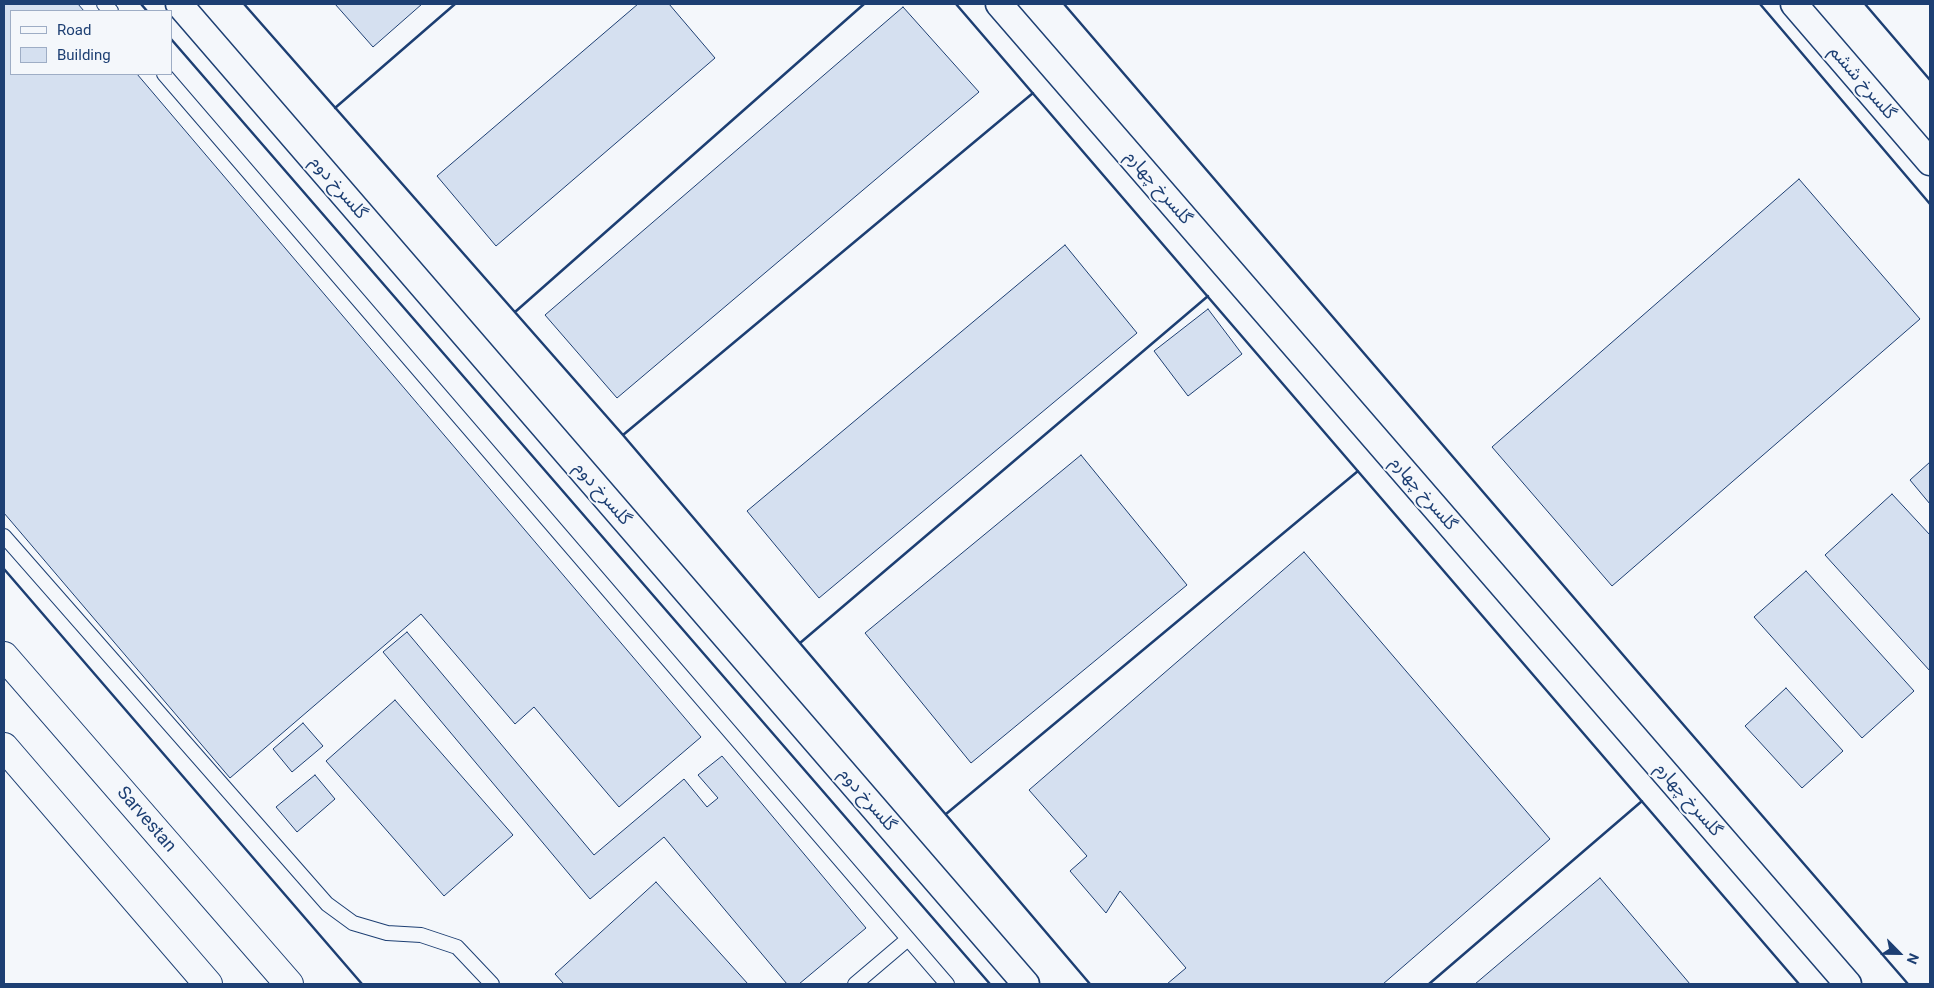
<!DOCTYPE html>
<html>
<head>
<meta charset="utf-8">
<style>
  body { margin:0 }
  #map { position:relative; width:1934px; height:988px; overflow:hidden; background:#f4f7fb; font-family:Roboto,sans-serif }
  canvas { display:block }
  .frame { position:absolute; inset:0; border:5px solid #1d3f73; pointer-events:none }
  .legend { position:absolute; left:10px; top:10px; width:162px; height:65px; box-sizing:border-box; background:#f4f7fb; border:1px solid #9eadc5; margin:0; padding:6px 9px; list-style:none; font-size:15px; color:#1d3f73 }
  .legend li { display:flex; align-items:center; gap:10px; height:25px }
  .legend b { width:25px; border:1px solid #9eadc5 }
  .north { position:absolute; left:1874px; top:928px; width:50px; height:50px; -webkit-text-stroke:4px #f4f7fb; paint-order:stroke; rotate:113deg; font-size:14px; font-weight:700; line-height:20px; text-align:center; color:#1d3f73 }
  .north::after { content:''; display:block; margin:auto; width:18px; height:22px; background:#1d3f73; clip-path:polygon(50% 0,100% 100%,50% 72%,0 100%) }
</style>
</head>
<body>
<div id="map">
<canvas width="1934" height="988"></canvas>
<div class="frame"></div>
<ul class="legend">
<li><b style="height:6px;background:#f4f7fb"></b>Road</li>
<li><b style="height:14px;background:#d5e0f0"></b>Building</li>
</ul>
<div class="north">N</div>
</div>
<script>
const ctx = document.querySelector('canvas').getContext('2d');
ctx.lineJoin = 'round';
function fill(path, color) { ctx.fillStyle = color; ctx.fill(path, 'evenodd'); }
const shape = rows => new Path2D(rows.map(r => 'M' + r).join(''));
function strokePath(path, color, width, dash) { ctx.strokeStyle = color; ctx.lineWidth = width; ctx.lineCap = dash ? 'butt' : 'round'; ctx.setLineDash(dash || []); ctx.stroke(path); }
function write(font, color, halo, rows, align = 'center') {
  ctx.font = font + ' Roboto,"Noto Sans Arabic",sans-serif'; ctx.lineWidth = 4; ctx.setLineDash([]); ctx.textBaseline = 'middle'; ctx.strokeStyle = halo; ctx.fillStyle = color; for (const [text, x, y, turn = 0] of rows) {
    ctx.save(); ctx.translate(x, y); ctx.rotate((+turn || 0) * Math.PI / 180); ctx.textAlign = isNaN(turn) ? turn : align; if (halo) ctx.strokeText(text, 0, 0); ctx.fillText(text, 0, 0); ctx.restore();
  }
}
const building = shape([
  [4,4,78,4,84,11,11,11,11,74,137,74,701,737,619,807,534,707,515,724,421,614,230,778,4,513,4,4],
  [335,4,422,4,373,47,335,4],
  [638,4,669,4,715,58,496,246,437,176,638,4],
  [903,7,979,92,617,398,545,315,903,7],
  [1799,179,1920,319,1612,586,1492,447,1799,179],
  [1065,245,1137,333,819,598,747,511,1065,245],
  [1208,309,1242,354,1188,396,1154,351,1208,309],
  [1081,455,1187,585,971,763,865,633,1081,455],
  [1930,462,1930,504,1910,480,1930,462],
  [1892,494,1930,535,1930,671,1825,555,1892,494],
  [1304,552,1550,839,1383,984,1167,984,1186,968,1120,891,1106,913,1070,871,1087,856,1029,790,1304,552],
  [1806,571,1914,691,1862,738,1754,617,1806,571],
  [407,632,594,855,684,779,707,807,718,798,698,775,722,756,866,928,799,984,787,984,664,837,590,899,383,652,407,632],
  [1786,688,1843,751,1802,788,1745,726,1786,688],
  [395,700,513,835,444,896,326,761,395,700],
  [303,723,323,746,292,772,273,749,303,723],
  [315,775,335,799,297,832,276,807,315,775],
  [1600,878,1690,984,1475,984,1600,878],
  [656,882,748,984,564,984,555,974,656,882]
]);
fill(building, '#d5e0f0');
strokePath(building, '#1d3f73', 1);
const service = shape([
  [104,4,111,11],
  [164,74,947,984],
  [4,536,327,904,353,923,387,933,421,935,457,947,492,984],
  [855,984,908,939]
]);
const minor = shape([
  [179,4,1026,984],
  [999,4,1848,984],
  [1794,4,1930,162]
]);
const tertiary = shape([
  [4,656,289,984],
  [4,747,208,984]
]);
strokePath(service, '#1d3f73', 16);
strokePath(minor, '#1d3f73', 29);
strokePath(tertiary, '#1d3f73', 30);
strokePath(service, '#f4f7fb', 14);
strokePath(minor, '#f4f7fb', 26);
strokePath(tertiary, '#f4f7fb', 28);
strokePath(shape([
  [141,4,147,11],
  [244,4,623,435,1090,984],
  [956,4,1799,984],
  [1064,4,1636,670,1908,984],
  [1760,4,1930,204],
  [1865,4,1930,80],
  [171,39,990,984],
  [335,108,455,4],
  [515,312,864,4],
  [623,435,1033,93],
  [4,569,362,984],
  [800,643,1208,296],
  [946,814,1358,471],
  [1429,984,1642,801]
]), '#1d3f73', 2.5);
write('18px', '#1d3f73', '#f4f7fb', [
  ["گلسرخ ششم",1862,83,49],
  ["گلسرخ دوم",338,188,49],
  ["گلسرخ چهارم",1158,188,49],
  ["گلسرخ دوم",602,494,49],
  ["گلسرخ چهارم",1423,494,49],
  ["گلسرخ دوم",867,800,49],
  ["گلسرخ چهارم",1688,800,49],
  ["Sarvestan",146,820,49]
]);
</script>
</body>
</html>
